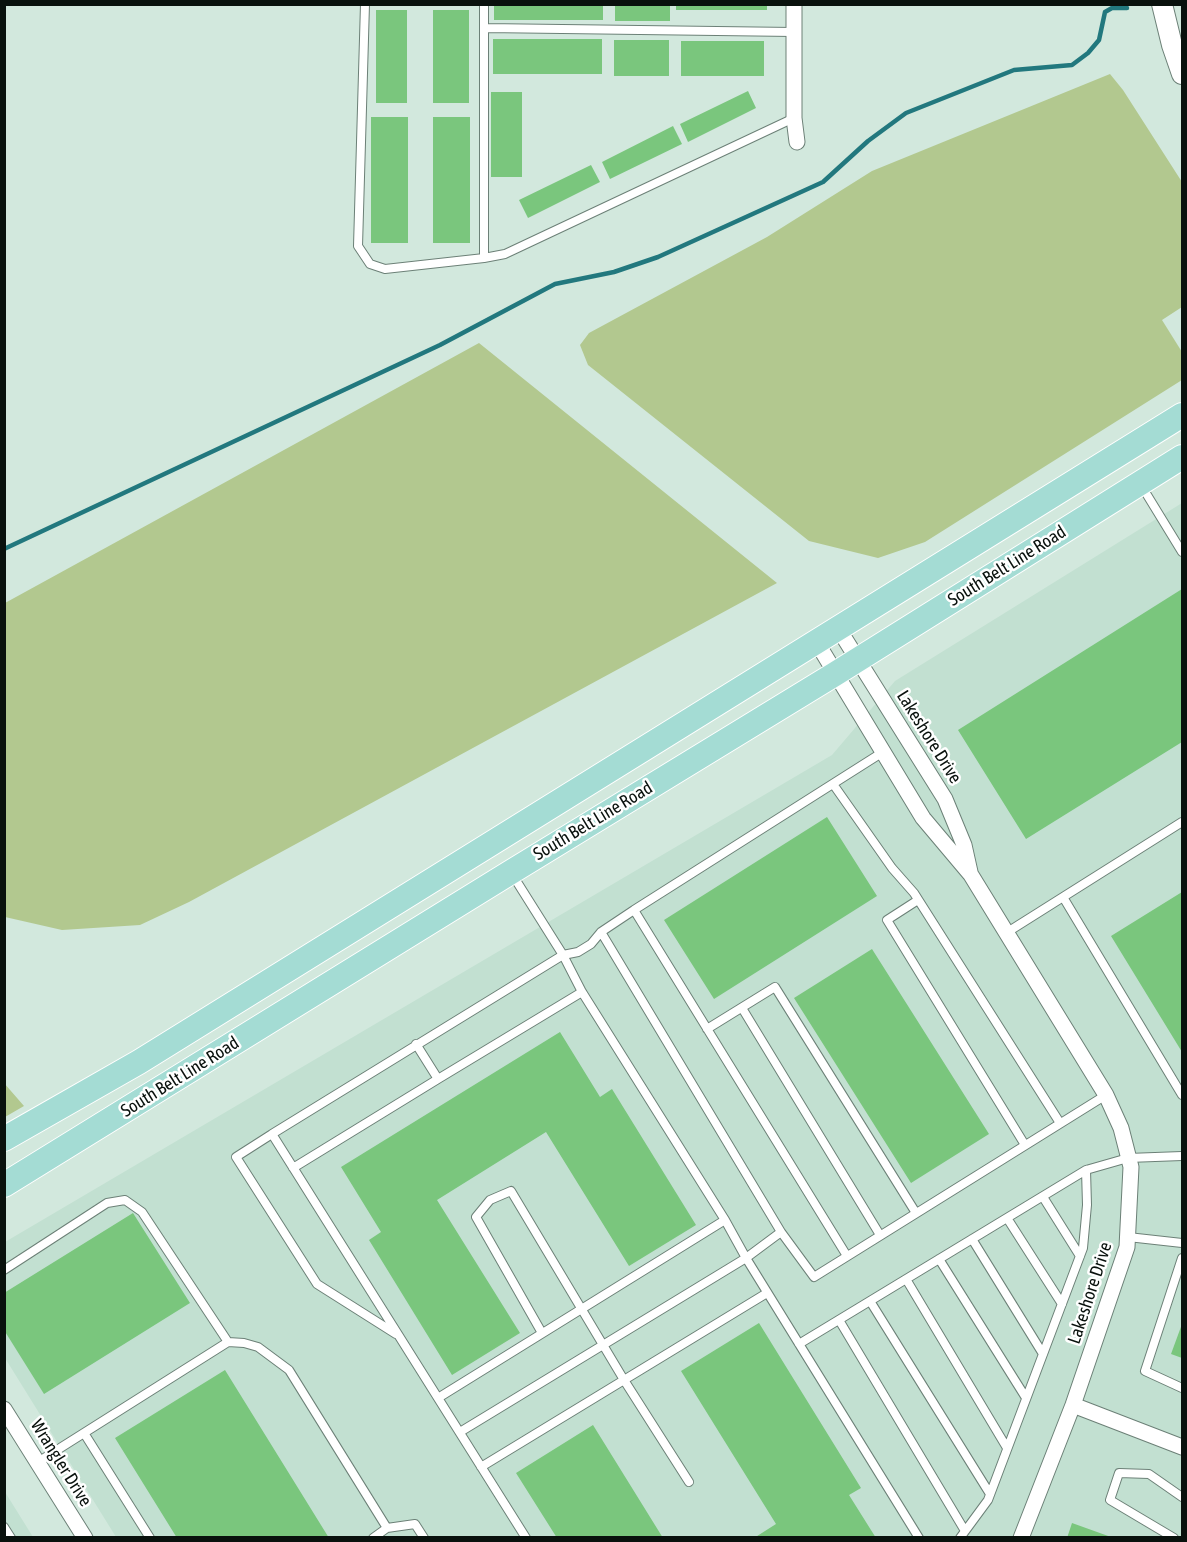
<!DOCTYPE html>
<html>
<head>
<meta charset="utf-8">
<style>
  body { margin:0 }
  #map { position:relative; width:1187px; height:1542px; overflow:hidden; background:#d2e8dd; font-family:"Asap Condensed",sans-serif }
  canvas { display:block }
  .frame { position:absolute; inset:0; border:6px solid #09110d; pointer-events:none }
</style>
</head>
<body>
<div id="map">
<canvas width="1187" height="1542"></canvas>
<div class="frame"></div>
</div>
<script>
const ctx = document.querySelector('canvas').getContext('2d');
ctx.lineJoin = 'round';
function fill(path, color) { ctx.fillStyle = color; ctx.fill(path, 'evenodd'); }
const shape = rows => new Path2D(rows.map(r => 'M' + r).join(''));
function strokePath(path, color, width, dash) { ctx.strokeStyle = color; ctx.lineWidth = width; ctx.lineCap = dash ? 'butt' : 'round'; ctx.setLineDash(dash || []); ctx.stroke(path); }
function write(font, color, halo, rows, align = 'center') {
  ctx.font = font + ' "Asap Condensed",sans-serif'; ctx.lineWidth = 5; ctx.setLineDash([]); ctx.textBaseline = 'middle'; ctx.strokeStyle = halo; ctx.fillStyle = color; for (const [text, x, y, turn = 0] of rows) {
    ctx.save(); ctx.translate(x, y); ctx.rotate((+turn || 0) * Math.PI / 180); ctx.textAlign = isNaN(turn) ? turn : align; if (halo) ctx.strokeText(text, 0, 0); ctx.fillText(text, 0, 0); ctx.restore();
  }
}
fill(shape([
  [1182,503,1182,1537,116,1537,5,1358,5,1242,832,755,895,681],
  [5,1492,33,1537,5,1537]
]), '#c2e0d1');
fill(shape([
  [1110,74,1123,90,1182,182,1182,307,1162,320,1182,352,1182,380,925,542,878,558,809,541,588,365,580,345,589,333,767,237,872,171],
  [479,343,777,583,189,902,140,925,62,930,5,917,5,603],
  [4,1083,24,1106,5,1117,4,1117]
]), '#b2c88f');
strokePath(shape([
  [4,549,440,345,555,284,614,272,658,257,823,182,868,141,906,113,1014,70,1072,65,1088,53,1099,40,1105,12,1112,8,1127,8]
]), '#22787e', 4.5);
fill(shape([
  [494,4,603,4,603,20,494,20],
  [615,4,670,4,670,21,615,21],
  [676,4,767,4,767,10,676,10],
  [376,10,407,10,407,103,376,103],
  [433,10,469,10,469,103,433,103],
  [493,39,602,39,602,74,493,74],
  [614,40,669,40,669,76,614,76],
  [681,41,764,41,764,76,681,76],
  [748,91,756,108,688,142,680,124],
  [491,92,522,92,522,177,491,177],
  [371,117,408,117,408,243,371,243],
  [433,117,470,117,470,243,433,243],
  [673,126,682,144,610,179,602,162],
  [591,165,600,182,528,218,519,200],
  [1182,589,1182,742,1026,839,958,730],
  [827,817,877,896,714,999,664,920],
  [1182,892,1182,1052,1111,936],
  [872,949,989,1134,911,1183,794,998],
  [560,1032,600,1097,612,1089,696,1225,629,1266,546,1132,437,1200,520,1333,452,1375,369,1240,381,1232,341,1167],
  [133,1213,190,1303,44,1394,4,1330,4,1293],
  [759,1323,861,1488,849,1495,876,1538,754,1538,776,1524,681,1371],
  [1182,1324,1182,1358,1171,1354],
  [225,1370,329,1538,177,1538,115,1438],
  [593,1425,663,1538,557,1538,516,1473],
  [1072,1523,1111,1537,1111,1538,1067,1538]
]), '#7ac67d');
const service = shape([
  [365,4,358,246,370,264,385,269,484,258,505,254,794,118],
  [485,28,794,32],
  [484,258,484,4],
  [1141,485,1182,552],
  [833,784,892,868,914,893,1060,1123],
  [512,874,563,955,582,992,725,1220,746,1258,919,1538],
  [1063,897,1182,1095],
  [918,900,887,920,1025,1145],
  [634,910,847,1256],
  [601,932,781,1232],
  [1006,933,1182,822],
  [742,1008,880,1235],
  [707,1029,775,987,916,1213],
  [416,1044,438,1079,582,992],
  [272,1134,236,1157,317,1284,396,1334],
  [293,1168,438,1079],
  [1043,1197,1080,1256],
  [1007,1218,1062,1304],
  [1128,1237,1182,1243],
  [972,1239,1043,1354],
  [1182,1258,1145,1371,1182,1388],
  [939,1259,1026,1398],
  [4,1270,107,1203,125,1200,142,1212,228,1342,244,1343,258,1347,289,1370,387,1528,415,1524,424,1538],
  [906,1279,1007,1448],
  [870,1301,990,1494],
  [839,1320,965,1531],
  [542,1333,476,1217,490,1200,511,1191,624,1380,689,1482],
  [799,1344,1086,1170],
  [438,1398,725,1220],
  [460,1432,746,1258,781,1232,814,1277,1106,1095],
  [84,1433,150,1538],
  [38,1462,228,1342],
  [481,1467,767,1293],
  [4,1527,11,1538],
  [373,1538,387,1528],
  [526,1538,272,1134,563,955,578,952,591,944,601,932,634,910,883,752],
  [960,1538,988,1500,1083,1248,1087,1205,1086,1170,1128,1158,1182,1156],
  [1174,1538,1110,1500,1119,1473,1149,1474,1182,1497]
]);
const minor = shape([
  [794,4,794,118,797,142],
  [838,628,945,799,964,845,970,872],
  [816,641,923,818,971,875,1106,1095,1121,1128,1131,1167,1127,1247,1073,1405,1021,1538],
  [1073,1405,1182,1447],
  [4,1409,85,1538]
]);
const tertiary = shape([
  [1162,4,1172,45,1182,74]
]);
const primary = shape([
  [4,1139,139,1062,1182,415],
  [4,1185,511,872,835,674,1182,457]
]);
strokePath(service, '#6c8077', 10);
strokePath(minor, '#6c8077', 17);
strokePath(tertiary, '#6c8077', 22);
strokePath(primary, '#fff', 26);
strokePath(service, '#fff', 8);
strokePath(minor, '#fff', 15);
strokePath(tertiary, '#fff', 20);
strokePath(primary, '#a4dcd4', 24);
write('18px', '#09110d', '#fff', [
  ["South Belt Line Road",1007,566,-32],
  ["Lakeshore Drive",929,737,58],
  ["South Belt Line Road",593,821,-31],
  ["South Belt Line Road",180,1077,-32],
  ["Lakeshore Drive",1090,1293,-72],
  ["Wrangler Drive",61,1463,58]
]);
</script>
</body>
</html>
